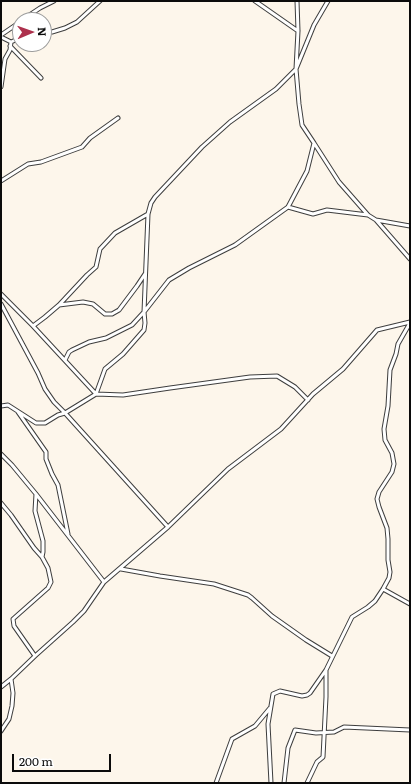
<!DOCTYPE html>
<html>
<head>
<meta charset="utf-8">
<style>
  body { margin:0 }
  #map { position:relative; width:411px; height:784px; overflow:hidden; background:#fdf6eb; font-family:Literata,serif }
  canvas { display:block }
  .frame { position:absolute; inset:0; border:2px solid #0b0b0b; pointer-events:none }
  .north { position:absolute; left:12px; top:12px; width:40px; height:40px; box-sizing:border-box; background:#fff; border:1px solid #9d9d9d; border-radius:50%; rotate:88deg; font-size:11px; font-weight:700; line-height:16px; text-align:center; color:#0b0b0b }
  .north::after { content:''; display:block; margin:auto; width:14px; height:18px; background:#ad314d; clip-path:polygon(50% 0,100% 100%,50% 72%,0 100%) }
  .scale { position:absolute; left:12px; top:754px; width:99px; height:18px; box-sizing:border-box; border:2px solid #0b0b0b; border-top:0; padding-left:5px; font-size:12px; line-height:14px; white-space:nowrap; color:#0b0b0b; -webkit-text-stroke:3px #fff; paint-order:stroke }
</style>
</head>
<body>
<div id="map">
<canvas width="411" height="784"></canvas>
<div class="frame"></div>
<div class="north">N</div>
<div class="scale">200 m</div>
</div>
<script>
const ctx = document.querySelector('canvas').getContext('2d');
ctx.lineJoin = 'round';
const shape = rows => new Path2D(rows.map(r => 'M' + r).join(''));
function strokePath(path, color, width, dash) { ctx.strokeStyle = color; ctx.lineWidth = width; ctx.lineCap = dash ? 'butt' : 'round'; ctx.setLineDash(dash || []); ctx.stroke(path); }
const street = shape([
  [255,1,298,31],
  [22,20,40,8,54,1],
  [44,32,52,32,65,28,77,22,100,1],
  [1,35,20,22],
  [1,37,11,42],
  [10,46,41,78],
  [1,87,5,59,10,50,11,42,20,38],
  [314,143,339,182,368,215],
  [1,181,28,164,41,162,82,147,90,138,118,118],
  [288,207,307,171,314,143,302,125,299,104,296,69,298,31,297,1],
  [376,220,410,226],
  [1,294,33,326,96,394,65,413,168,527],
  [1,304,38,373,45,389,54,402,65,413],
  [59,305,87,275,96,267,100,249,115,233,148,214],
  [33,326,45,317,59,305,83,302,93,304,105,314,112,314,119,310,137,286,145,274],
  [65,360,69,352,72,350,89,342,106,338,132,325,144,312,169,280,189,268,235,245,288,207,313,214,327,210,368,215,376,220,410,259],
  [308,400,295,387,277,376,250,377,170,388,123,395,96,394,105,369,123,354,144,330,145,323,144,312,148,214,151,203,155,197,202,147,230,122,276,89,296,69,314,25,328,1],
  [1,406,8,405,36,423,45,423,58,415,65,413],
  [18,412,46,452,46,459,52,474,58,485,68,534],
  [1,454,12,465,36,494,104,582],
  [1,503,11,515,34,548,42,557],
  [121,569,160,576,214,584,248,595,252,598,272,616,306,640,332,656],
  [383,589,410,604],
  [35,656,14,626,13,619,48,588,51,582,48,568,42,557,43,552,43,541,35,511,36,494],
  [1,687,11,679,35,656,73,622,84,611,104,582,168,527,228,469,281,429,313,394,343,369,377,330,410,322],
  [1,731,9,719,12,706,13,693,11,679],
  [216,783,232,739,255,726,270,708],
  [271,783,268,724,273,694,280,691,302,696,307,695,310,693,326,670],
  [284,783,288,748,295,730,316,733,334,732,344,727,410,730],
  [307,783,317,762,323,757,326,697,326,670,352,617,368,607,375,601,383,589,389,578,390,572,388,560,388,539,387,528,379,507,377,499,379,492,392,472,394,464,392,453,385,440,384,429,388,406,390,370,396,354,398,344,410,323]
]);
strokePath(street, '#3e3e3e', 5);
strokePath(street, '#fff', 3);
</script>
</body>
</html>
